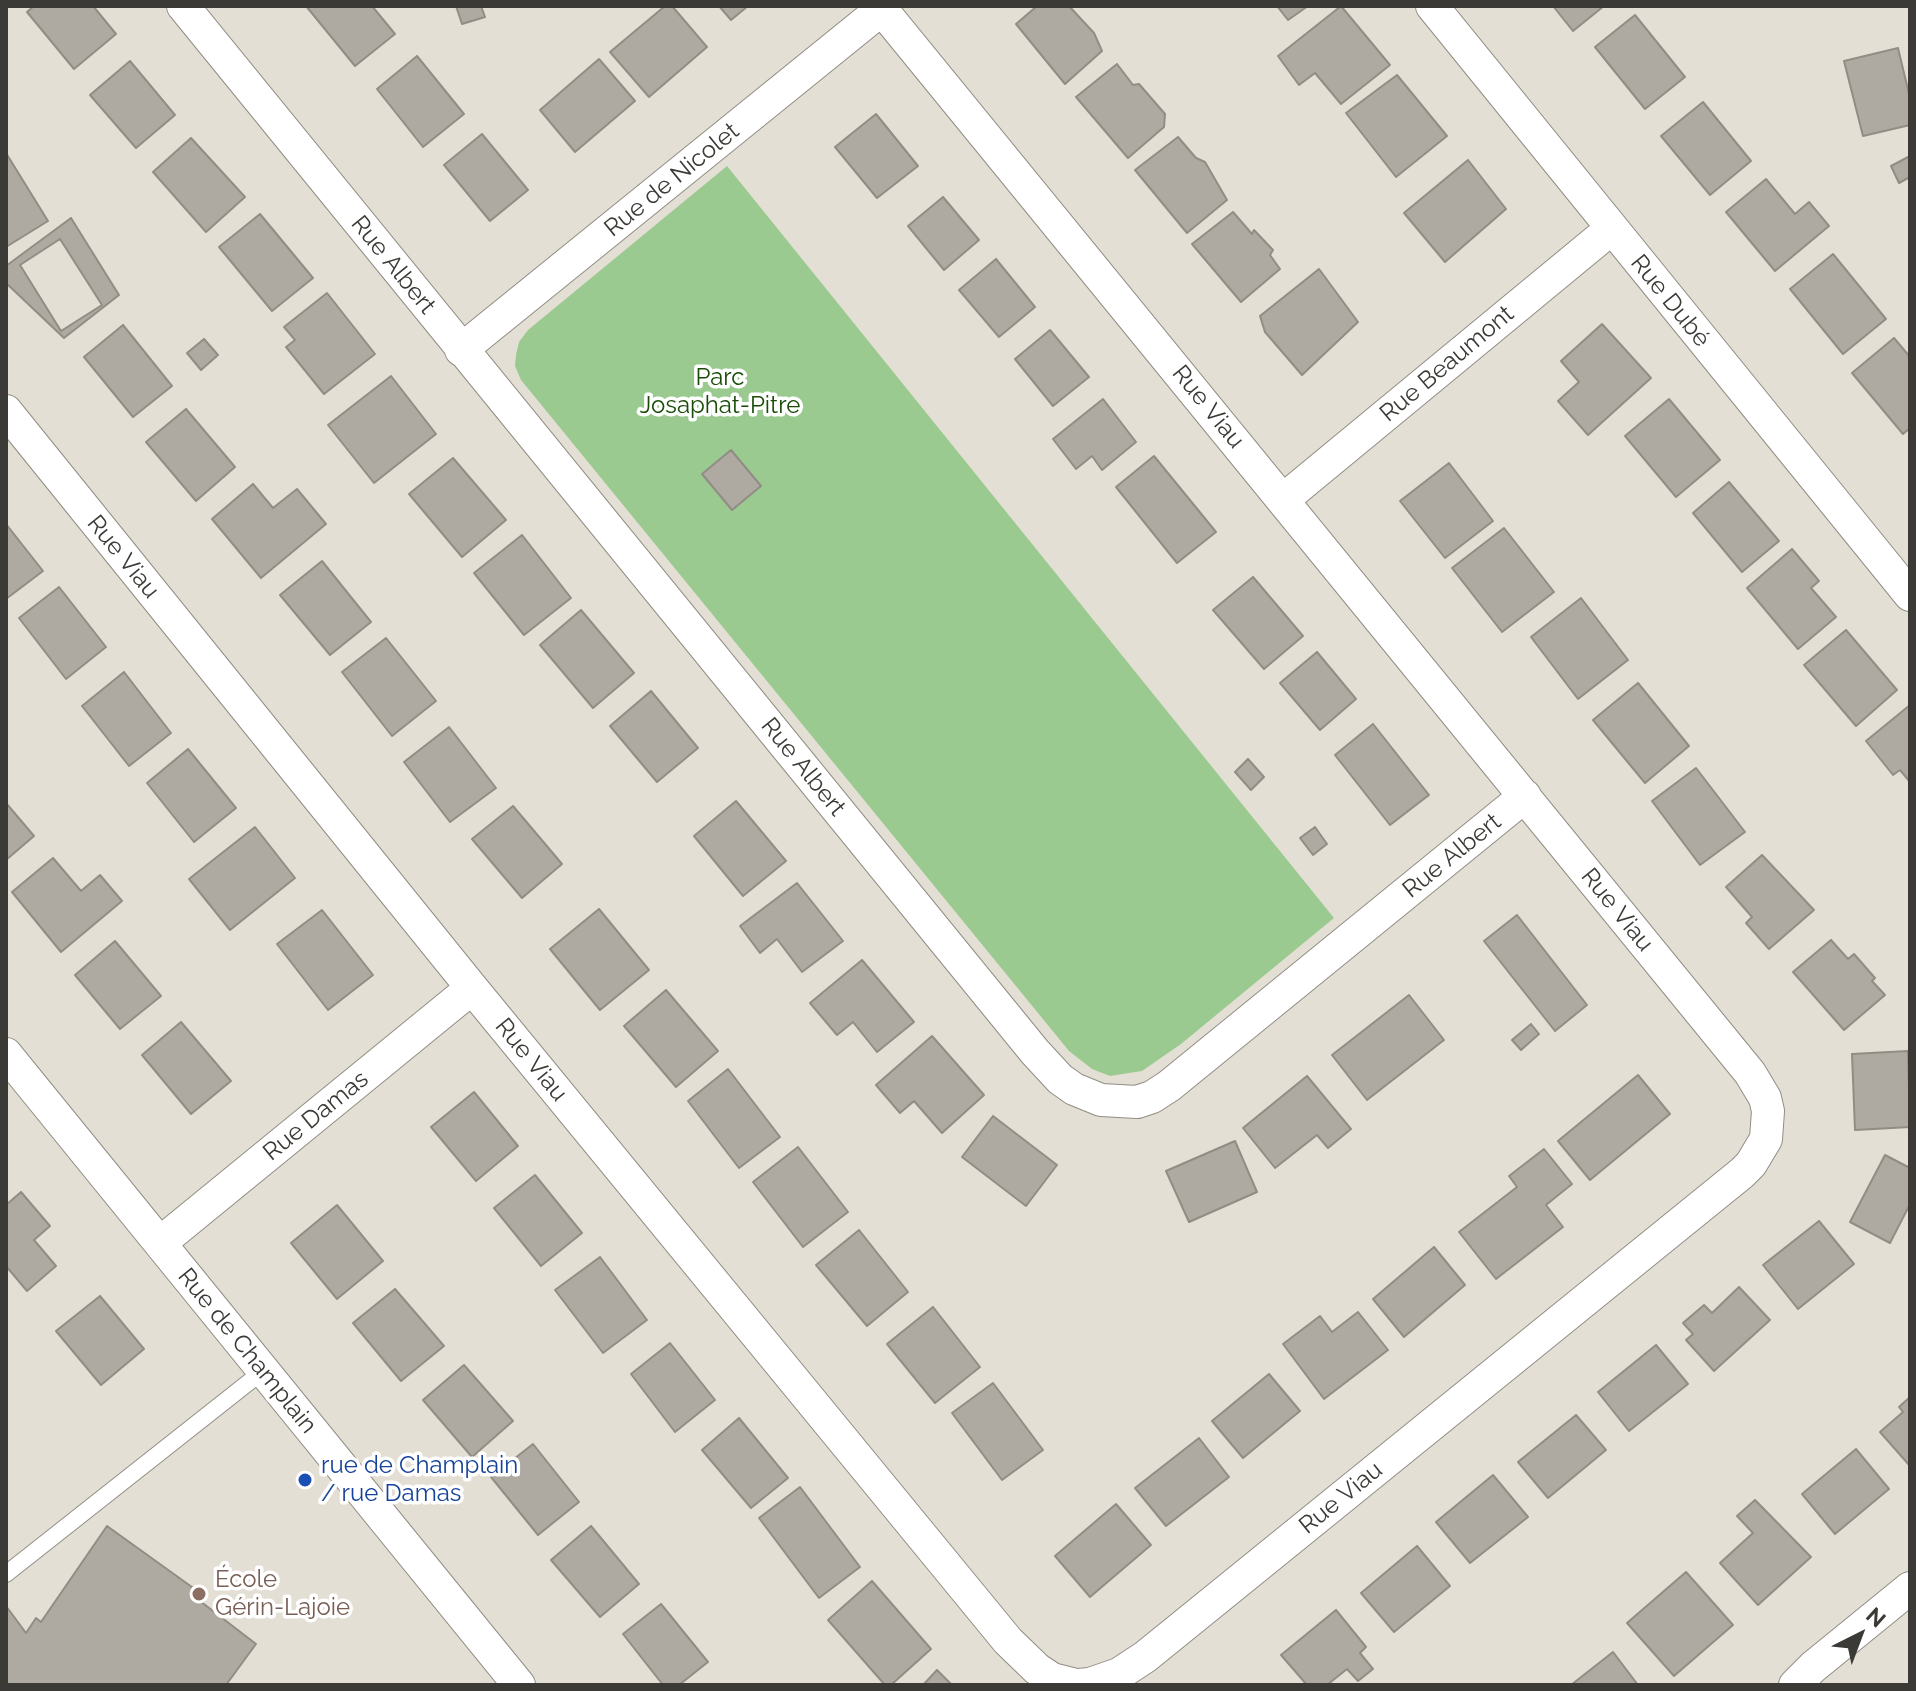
<!DOCTYPE html>
<html>
<head>
<meta charset="utf-8">
<style>
  body { margin:0 }
  #map { position:relative; width:1916px; height:1691px; overflow:hidden; background:#e4dfd5; font-family:Raleway,sans-serif }
  canvas { display:block }
  .frame { position:absolute; inset:0; border:8px solid #3c3a36; pointer-events:none }
  .north { position:absolute; left:1820px; top:1595px; width:80px; height:80px; -webkit-text-stroke:6px #fff; paint-order:stroke; rotate:42deg; font-size:22px; font-weight:700; line-height:32px; text-align:center; color:#3c3a36 }
  .north::after { content:''; display:block; margin:auto; width:28px; height:36px; background:#3c3a36; clip-path:polygon(50% 0,100% 100%,50% 72%,0 100%) }
</style>
</head>
<body>
<div id="map">
<canvas width="1916" height="1691"></canvas>
<div class="frame"></div>
<div class="north">N</div>
</div>
<script>
const ctx = document.querySelector('canvas').getContext('2d');
ctx.lineJoin = 'round';
function fill(path, color) { ctx.fillStyle = color; ctx.fill(path, 'evenodd'); }
const shape = rows => new Path2D(rows.map(r => 'M' + r).join(''));
function strokePath(path, color, width, dash) { ctx.strokeStyle = color; ctx.lineWidth = width; ctx.lineCap = dash ? 'butt' : 'round'; ctx.setLineDash(dash || []); ctx.stroke(path); }
function write(font, color, halo, rows, align = 'center') {
  ctx.font = font + ' Raleway,sans-serif'; ctx.lineWidth = 7; ctx.setLineDash([]); ctx.textBaseline = 'middle'; ctx.strokeStyle = halo; ctx.fillStyle = color; for (const [text, x, y, turn = 0] of rows) {
    ctx.save(); ctx.translate(x, y); ctx.rotate((+turn || 0) * Math.PI / 180); ctx.textAlign = isNaN(turn) ? turn : align; if (halo) ctx.strokeText(text, 0, 0); ctx.fillText(text, 0, 0); ctx.restore();
  }
}
fill(shape([
  [727,166,1334,918,1181,1044,1142,1071,1110,1076,1092,1069,1069,1051,521,380,515,366,516,355,519,342,528,330]
]), '#9bca90');
const building = shape([
  [34,6,93,6,116,34,74,69,27,12,34,6],
  [306,6,372,6,395,34,355,66,306,6],
  [456,6,481,6,485,17,462,24,456,6],
  [665,6,672,6,707,47,649,97,610,52,665,6],
  [719,6,748,6,731,20,719,6],
  [1037,6,1069,6,1094,33,1102,51,1065,84,1016,24,1037,6],
  [1277,6,1308,6,1288,20,1277,6],
  [1341,6,1390,65,1341,104,1315,73,1299,85,1278,56,1341,6],
  [1553,6,1604,6,1573,31,1553,6],
  [1635,15,1685,77,1645,109,1595,47,1635,15],
  [1898,48,1910,98,1910,125,1863,136,1844,61,1898,48],
  [417,56,464,114,423,147,377,89,417,56],
  [599,59,635,101,575,152,540,110,599,59],
  [130,61,175,115,136,148,90,95,130,61],
  [1117,64,1133,85,1139,84,1165,114,1164,127,1128,158,1076,97,1117,64],
  [1397,75,1447,136,1396,177,1346,113,1397,75],
  [1703,102,1751,161,1710,195,1661,136,1703,102],
  [876,114,918,166,877,198,835,147,876,114],
  [482,134,528,190,490,221,444,165,482,134],
  [1178,137,1196,158,1205,162,1227,200,1187,233,1135,170,1178,137],
  [191,138,245,197,206,232,153,172,191,138],
  [6,153,48,221,6,247,6,153],
  [1910,156,1910,177,1899,183,1891,166,1910,156],
  [1468,160,1506,209,1445,262,1404,213,1468,160],
  [1766,179,1795,214,1809,202,1829,226,1775,271,1726,212,1766,179],
  [943,197,979,240,944,270,908,226,943,197],
  [1233,212,1252,234,1254,230,1273,250,1270,255,1280,269,1241,302,1192,244,1233,212],
  [260,214,313,278,272,311,219,247,260,214],
  [71,218,119,295,64,338,6,283,6,266,71,218],
  [60,239,102,305,61,331,20,265,60,239],
  [1833,254,1886,319,1843,354,1790,289,1833,254],
  [996,259,1035,307,999,337,959,290,996,259],
  [1319,269,1358,322,1302,375,1265,332,1260,316,1319,269],
  [327,293,375,354,324,394,286,347,295,340,284,327,327,293],
  [1602,324,1651,378,1588,435,1558,401,1579,382,1561,361,1602,324],
  [123,325,172,386,133,417,84,357,123,325],
  [1050,330,1089,377,1053,406,1015,359,1050,330],
  [1894,338,1910,357,1910,428,1903,434,1852,373,1894,338],
  [204,339,218,355,201,370,187,353,204,339],
  [391,376,436,434,374,483,328,425,391,376],
  [1103,399,1136,442,1102,470,1092,456,1076,469,1053,439,1103,399],
  [1669,399,1720,460,1676,497,1625,436,1669,399],
  [186,409,235,467,196,501,146,442,186,409],
  [731,450,761,486,732,510,702,474,731,450],
  [1154,456,1216,532,1177,563,1116,487,1154,456],
  [453,458,506,520,462,557,409,494,453,458],
  [1449,463,1493,521,1445,558,1400,501,1449,463],
  [1729,482,1779,541,1742,572,1693,513,1729,482],
  [253,484,273,508,297,489,326,524,261,578,212,519,253,484],
  [6,524,43,571,6,599,6,524],
  [1504,528,1554,592,1502,632,1452,568,1504,528],
  [522,535,571,598,524,635,474,573,522,535],
  [1792,549,1819,581,1811,588,1836,617,1798,649,1747,588,1792,549],
  [322,561,371,622,330,655,280,595,322,561],
  [1253,577,1303,636,1264,669,1213,610,1253,577],
  [59,587,106,647,66,679,19,618,59,587],
  [1581,598,1628,660,1578,699,1531,637,1581,598],
  [581,610,634,673,593,708,540,645,581,610],
  [1846,630,1897,690,1856,726,1804,665,1846,630],
  [386,638,436,701,392,736,342,672,386,638],
  [1317,652,1356,699,1320,730,1280,683,1317,652],
  [124,672,171,733,129,766,82,706,124,672],
  [1638,683,1689,746,1645,783,1593,720,1638,683],
  [651,691,698,748,657,782,610,726,651,691],
  [1910,705,1910,782,1900,770,1893,775,1866,741,1910,705],
  [1373,724,1429,795,1390,825,1335,755,1373,724],
  [449,727,496,788,450,822,404,762,449,727],
  [188,749,236,808,194,842,147,783,188,749],
  [1248,759,1264,777,1251,790,1235,772,1248,759],
  [1696,768,1745,832,1700,865,1652,801,1696,768],
  [736,801,786,861,743,896,694,836,736,801],
  [6,803,34,836,6,860,6,803],
  [513,806,562,864,522,898,472,839,513,806],
  [255,827,295,878,230,930,189,879,255,827],
  [1315,827,1327,844,1313,855,1300,838,1315,827],
  [1762,855,1814,910,1769,949,1746,923,1752,917,1726,887,1762,855],
  [53,858,81,891,100,875,122,901,61,952,12,892,53,858],
  [797,883,843,941,802,972,777,939,760,953,740,926,797,883],
  [599,909,649,970,600,1010,550,949,599,909],
  [322,910,373,975,328,1010,277,944,322,910],
  [1517,915,1587,1005,1555,1031,1484,941,1517,915],
  [1831,940,1848,959,1854,954,1875,978,1872,981,1885,995,1844,1030,1793,972,1831,940],
  [115,941,161,996,120,1029,75,975,115,941],
  [862,960,914,1022,877,1052,853,1022,837,1035,810,1003,862,960],
  [666,990,718,1051,676,1087,624,1026,666,990],
  [1409,995,1444,1040,1367,1100,1332,1055,1409,995],
  [181,1022,231,1081,191,1114,142,1055,181,1022],
  [1531,1024,1539,1034,1521,1050,1512,1040,1531,1024],
  [932,1036,984,1095,942,1133,914,1101,900,1113,876,1085,932,1036],
  [1908,1051,1910,1127,1855,1130,1852,1054,1908,1051],
  [728,1069,780,1137,739,1168,688,1101,728,1069],
  [1638,1075,1670,1114,1590,1180,1558,1141,1638,1075],
  [1307,1076,1351,1129,1328,1148,1317,1135,1275,1168,1243,1128,1307,1076],
  [474,1092,518,1146,476,1181,431,1127,474,1092],
  [993,1116,1057,1165,1026,1206,962,1157,993,1116],
  [1235,1141,1257,1192,1189,1222,1166,1171,1235,1141],
  [798,1147,848,1212,803,1247,753,1182,798,1147],
  [1544,1149,1572,1184,1546,1205,1563,1227,1496,1279,1459,1232,1517,1187,1509,1176,1544,1149],
  [1885,1155,1910,1168,1910,1204,1890,1243,1850,1222,1885,1155],
  [535,1175,582,1233,541,1266,494,1208,535,1175],
  [21,1192,50,1226,34,1240,56,1266,27,1291,6,1266,6,1205,21,1192],
  [337,1205,383,1261,337,1299,291,1243,337,1205],
  [1819,1221,1854,1264,1798,1309,1763,1265,1819,1221],
  [859,1230,908,1292,867,1326,816,1265,859,1230],
  [1434,1247,1465,1285,1404,1337,1373,1299,1434,1247],
  [600,1257,647,1320,603,1353,555,1290,600,1257],
  [1739,1287,1770,1320,1714,1371,1686,1340,1693,1334,1683,1323,1704,1305,1712,1313,1739,1287],
  [395,1289,444,1346,401,1381,353,1323,395,1289],
  [100,1296,144,1349,101,1385,56,1331,100,1296],
  [933,1307,980,1367,935,1403,887,1344,933,1307],
  [1358,1312,1388,1350,1324,1399,1283,1344,1320,1316,1332,1332,1358,1312],
  [670,1343,715,1400,675,1432,631,1374,670,1343],
  [1656,1345,1688,1384,1629,1431,1598,1392,1656,1345],
  [464,1365,513,1421,472,1457,423,1400,464,1365],
  [1269,1374,1300,1411,1243,1458,1212,1421,1269,1374],
  [993,1383,1043,1450,1002,1480,952,1413,993,1383],
  [1910,1397,1910,1466,1880,1432,1903,1412,1899,1407,1910,1397],
  [1576,1415,1606,1450,1548,1498,1518,1462,1576,1415],
  [739,1418,788,1478,751,1508,702,1450,739,1418],
  [1199,1438,1229,1477,1166,1526,1135,1488,1199,1438],
  [533,1444,579,1502,538,1535,491,1477,533,1444],
  [1856,1449,1889,1489,1835,1534,1802,1494,1856,1449],
  [1493,1475,1528,1517,1470,1563,1436,1522,1493,1475],
  [800,1487,860,1567,819,1598,759,1518,800,1487],
  [1755,1500,1811,1557,1758,1605,1720,1563,1753,1533,1737,1516,1755,1500],
  [1116,1504,1151,1545,1090,1597,1055,1556,1116,1504],
  [107,1526,203,1595,200,1601,256,1644,226,1685,6,1685,6,1606,26,1633,36,1618,41,1622,107,1526],
  [591,1526,639,1584,600,1617,551,1560,591,1526],
  [1417,1546,1450,1586,1394,1632,1361,1593,1417,1546],
  [1686,1572,1733,1625,1674,1676,1627,1623,1686,1572],
  [872,1581,931,1649,891,1685,885,1685,828,1620,872,1581],
  [661,1604,708,1662,679,1685,663,1685,623,1634,661,1604],
  [1336,1610,1366,1647,1360,1653,1373,1669,1358,1681,1347,1669,1327,1685,1307,1685,1281,1655,1336,1610],
  [1613,1652,1638,1685,1571,1685,1613,1652],
  [937,1670,952,1685,923,1685,937,1670]
]);
fill(building, '#afaaa1');
strokePath(building, '#928d84', 2);
const lane = shape([
  [6,1574,263,1371]
]);
const street = shape([
  [183,6,1035,1052,1060,1079,1074,1089,1101,1100,1137,1102,1152,1097,1169,1086,1525,796],
  [879,6,1750,1073,1765,1098,1768,1111,1766,1139,1751,1164,1742,1173,1145,1657,1119,1674,1090,1684,1078,1685],
  [1432,6,1910,595],
  [461,350,882,9],
  [6,411,472,988,1008,1641,1037,1669,1052,1679,1076,1685],
  [1284,499,1611,229],
  [6,1054,519,1685],
  [160,1243,472,988],
  [1795,1685,1813,1667,1910,1588]
]);
strokePath(lane, '#928d84', 18);
strokePath(street, '#928d84', 34);
strokePath(lane, '#fff', 16);
strokePath(street, '#fff', 32);
for (const [x, y, r, color] of [
  [305,1480,8,"#1a4fb4"],
  [199,1594,8,"#8d6e63"]
]) { const dot = new Path2D(); dot.arc(x, y, r, 0, 2 * Math.PI); ctx.fillStyle = color; ctx.fill(dot); strokePath(dot, '#fff', 3); }
write('24px', '#3c3a36', '#fff', [
  ["Rue de Nicolet",672,180,-39],
  ["Rue Albert",393,265,51],
  ["Rue Dubé",1670,301,51],
  ["Rue Beaumont",1447,364,-40],
  ["Rue Viau",1208,407,51],
  ["Rue Viau",123,557,51],
  ["Rue Albert",803,767,51],
  ["Rue Albert",1452,856,-39],
  ["Rue Viau",1617,910,51],
  ["Rue Viau",531,1060,51],
  ["Rue Damas",316,1116,-39],
  ["Rue de Champlain",247,1351,51],
  ["Rue Viau",1341,1498,-39]
]);
write('24px', '#184c07', '#fff', [
  ["Parc",720,378],
  ["Josaphat-Pitre",720,406]
]);
write('24px', '#164399', '#fff', [
  ["rue de Champlain",321,1466],
  ["/ rue Damas",321,1494]
], 'left');
write('24px', '#785e54', '#fff', [
  ["École",215,1580],
  ["Gérin-Lajoie",215,1608]
], 'left');
</script>
</body>
</html>
